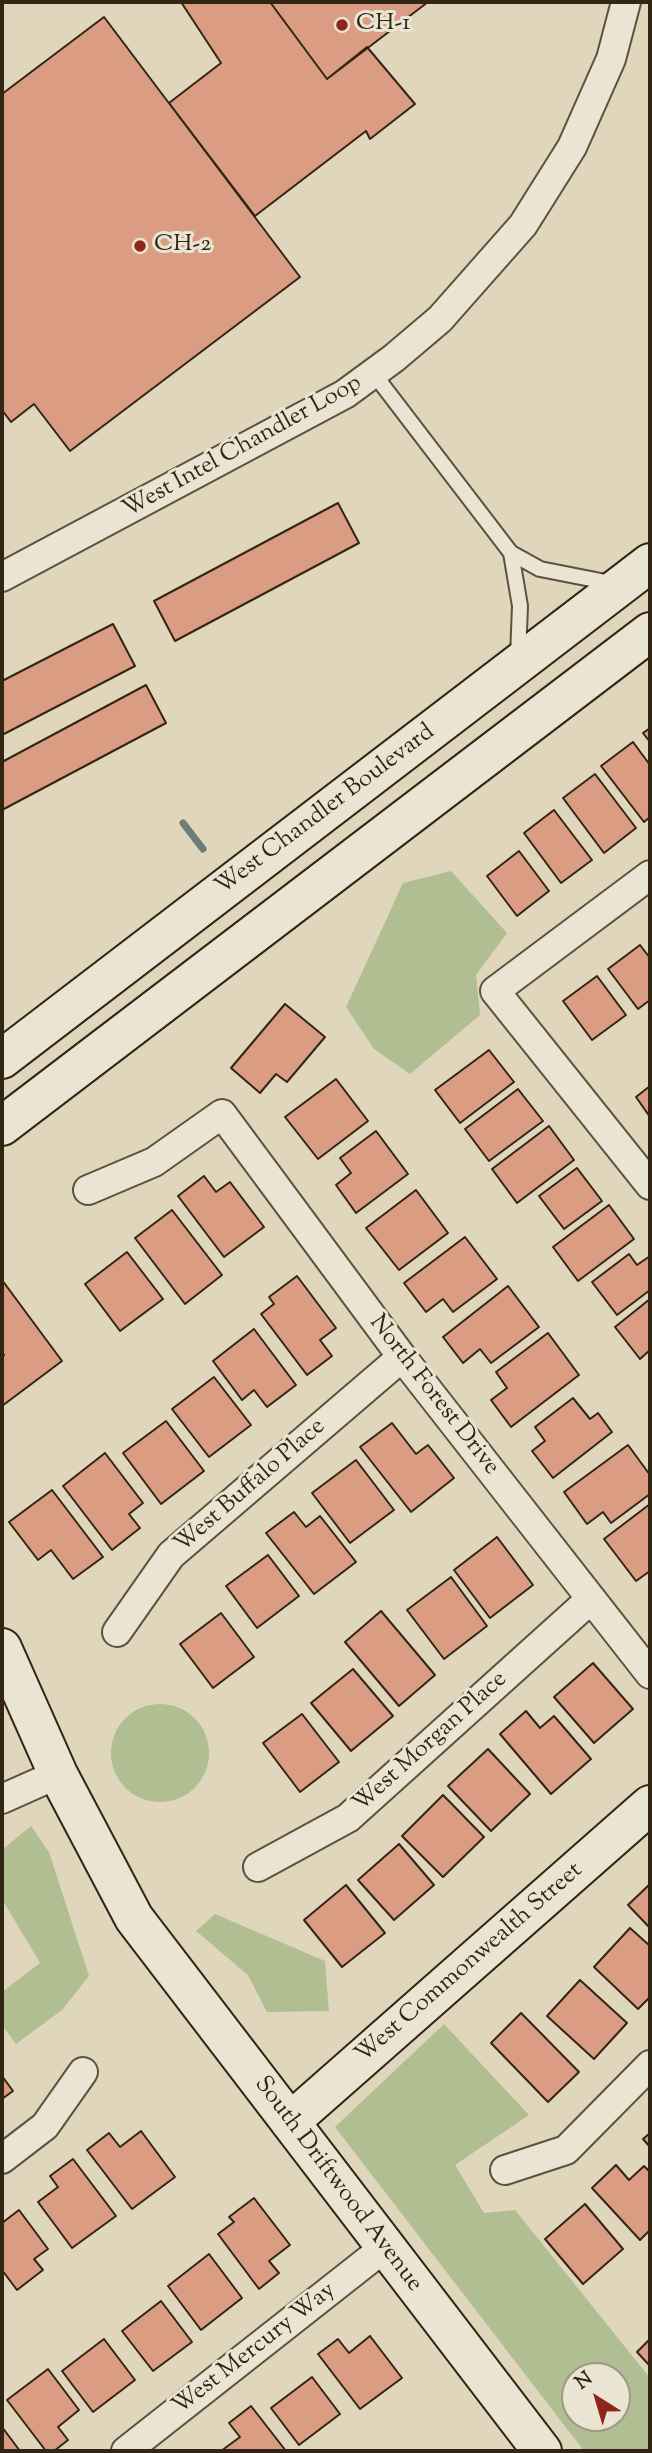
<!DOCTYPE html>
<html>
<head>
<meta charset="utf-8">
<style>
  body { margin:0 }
  #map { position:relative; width:652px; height:2453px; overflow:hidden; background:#dfd6bc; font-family:"Sorts Mill Goudy",serif }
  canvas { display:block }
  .frame { position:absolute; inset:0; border:4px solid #322514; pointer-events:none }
  .north { position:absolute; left:561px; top:2362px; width:70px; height:70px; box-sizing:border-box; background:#eae4d3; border:2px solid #a09887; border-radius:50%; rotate:323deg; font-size:19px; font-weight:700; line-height:28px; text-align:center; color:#322514 }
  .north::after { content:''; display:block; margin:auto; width:24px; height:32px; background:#8f2418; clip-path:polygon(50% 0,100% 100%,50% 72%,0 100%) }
</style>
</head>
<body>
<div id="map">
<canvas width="652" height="2453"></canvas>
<div class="frame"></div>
<div class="north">N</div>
</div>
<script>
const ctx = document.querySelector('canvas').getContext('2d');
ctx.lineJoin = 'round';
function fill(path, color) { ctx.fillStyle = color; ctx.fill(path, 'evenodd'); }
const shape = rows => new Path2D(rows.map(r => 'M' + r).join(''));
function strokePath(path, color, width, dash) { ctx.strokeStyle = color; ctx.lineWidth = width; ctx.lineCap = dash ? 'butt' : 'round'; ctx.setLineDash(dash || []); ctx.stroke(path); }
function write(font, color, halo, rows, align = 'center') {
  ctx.font = font + ' "Sorts Mill Goudy",serif'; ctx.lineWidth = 6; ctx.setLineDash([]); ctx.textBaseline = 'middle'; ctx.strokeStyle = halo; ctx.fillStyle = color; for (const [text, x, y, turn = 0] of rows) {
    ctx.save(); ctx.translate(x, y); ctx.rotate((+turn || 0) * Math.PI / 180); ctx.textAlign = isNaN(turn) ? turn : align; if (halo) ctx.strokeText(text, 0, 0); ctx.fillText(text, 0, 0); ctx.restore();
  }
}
fill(shape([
  [451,871,507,933,476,975,480,1015,410,1074,374,1049,346,1007,403,883],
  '111 1753a49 49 0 1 1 98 0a49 49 0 1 1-98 0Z',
  [31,1826,49,1852,89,1976,62,2010,16,2044,2,2025,2,1992,40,1963,2,1899,2,1850],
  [215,1914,325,1961,329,2011,267,2012,248,1975,196,1931],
  [444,2024,529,2115,455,2165,484,2213,515,2210,650,2378,650,2451,584,2451,335,2127],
  [617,2376,617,2418,575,2418,575,2376]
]), '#b1be91');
strokePath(shape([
  [183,823,203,849]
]), '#6e7d77', 7);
const building = shape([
  [181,2,270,2,327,79,367,47,415,104,370,139,366,131,255,216,169,103,221,63,181,2],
  [270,2,428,2,327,79,270,2],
  [104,17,300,277,70,451,34,404,11,422,2,410,2,94,104,17],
  [338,503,359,543,175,641,154,601,338,503],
  [113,624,135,666,2,735,2,681,113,624],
  [146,685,166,723,2,810,2,762,146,685],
  [650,728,650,742,643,733,650,728],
  [633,742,650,765,650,817,644,822,601,766,633,742],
  [595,774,636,828,604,853,563,798,595,774],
  [554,810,592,860,561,883,524,833,554,810],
  [519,851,549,891,517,916,487,876,519,851],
  [640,945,650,958,650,1000,638,1009,608,969,640,945],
  [597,976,626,1015,592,1040,563,1001,597,976],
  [285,1004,325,1037,287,1082,276,1074,260,1093,231,1068,285,1004],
  [489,1050,514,1082,460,1123,435,1090,489,1050],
  [336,1079,368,1121,318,1159,285,1117,336,1079],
  [650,1086,650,1117,636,1097,650,1086],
  [518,1089,543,1121,489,1161,465,1129,518,1089],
  [549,1126,574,1160,517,1203,492,1169,549,1126],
  [376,1131,408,1174,356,1213,336,1185,351,1173,340,1158,376,1131],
  [577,1168,602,1201,564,1229,539,1196,577,1168],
  [204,1176,216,1192,230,1182,264,1227,224,1257,178,1196,204,1176],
  [416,1190,448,1233,399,1270,366,1228,416,1190],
  [609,1205,634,1239,578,1281,553,1247,609,1205],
  [172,1210,222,1275,185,1304,135,1238,172,1210],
  [465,1237,497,1279,453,1312,443,1299,426,1312,404,1283,465,1237],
  [127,1252,163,1299,120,1331,85,1284,127,1252],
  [629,1254,637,1265,650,1256,650,1290,617,1315,592,1282,629,1254],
  [297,1276,336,1328,320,1340,332,1356,307,1375,261,1314,274,1304,269,1297,297,1276],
  [2,1280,62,1361,2,1406,2,1357,4,1355,2,1352,2,1280],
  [508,1286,539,1327,491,1363,480,1349,463,1363,443,1337,508,1286],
  [650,1299,650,1350,640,1359,615,1327,650,1299],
  [254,1329,296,1385,267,1407,254,1390,242,1400,213,1361,254,1329],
  [548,1333,579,1375,511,1427,491,1400,507,1388,496,1372,548,1333],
  [214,1377,251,1425,209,1457,172,1409,214,1377],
  [573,1398,590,1419,598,1413,612,1432,553,1478,532,1451,545,1441,535,1427,573,1398],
  [166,1421,204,1471,161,1504,123,1453,166,1421],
  [392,1423,416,1454,428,1445,454,1478,411,1512,360,1447,392,1423],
  [628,1445,650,1475,650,1494,611,1523,603,1512,587,1524,564,1492,628,1445],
  [105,1453,143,1503,129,1514,140,1528,112,1550,63,1486,105,1453],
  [356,1460,394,1510,350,1543,312,1493,356,1460],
  [52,1490,103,1557,73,1579,51,1550,38,1560,9,1522,52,1490],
  [650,1504,650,1571,636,1581,604,1539,650,1504],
  [294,1512,306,1527,320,1516,356,1562,314,1594,266,1533,294,1512],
  [497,1537,533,1585,490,1618,454,1570,497,1537],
  [268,1555,299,1596,257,1628,226,1586,268,1555],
  [451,1577,487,1626,444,1659,407,1610,451,1577],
  [381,1611,435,1675,399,1706,345,1642,381,1611],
  [221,1613,254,1657,213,1688,180,1644,221,1613],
  [593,1663,633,1709,594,1743,554,1697,593,1663],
  [353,1669,393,1716,351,1751,311,1703,353,1669],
  [526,1711,540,1728,554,1716,591,1759,551,1794,500,1734,526,1711],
  [302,1714,339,1762,300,1792,263,1743,302,1714],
  [488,1749,530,1794,491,1831,448,1786,488,1749],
  [443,1795,484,1837,443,1877,402,1836,443,1795],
  [399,1844,434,1885,394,1920,358,1880,399,1844],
  [650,1884,650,1928,628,1905,650,1884],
  [346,1885,385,1933,342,1967,304,1920,346,1885],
  [630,1928,650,1946,650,1997,638,2009,594,1967,630,1928],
  [580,1980,627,2023,594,2059,547,2016,580,1980],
  [521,2013,579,2072,548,2102,491,2043,521,2013],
  [2,2076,13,2091,2,2099,2,2076],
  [141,2131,175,2177,132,2209,87,2150,109,2133,120,2147,141,2131],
  [650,2133,650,2147,643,2139,650,2133],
  [73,2159,116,2216,72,2248,38,2202,58,2187,50,2176,73,2159],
  [616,2165,629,2180,644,2166,650,2172,650,2230,640,2240,592,2188,616,2165],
  [254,2198,290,2245,269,2261,279,2273,259,2289,218,2234,234,2222,229,2217,254,2198],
  [585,2204,623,2249,583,2284,545,2239,585,2204],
  [19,2210,48,2249,34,2259,43,2270,17,2290,2,2270,2,2223,19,2210],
  [209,2254,242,2298,201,2330,168,2286,209,2254],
  [161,2301,192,2342,153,2371,122,2331,161,2301],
  [370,2336,402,2378,360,2409,318,2354,338,2339,349,2353,370,2336],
  [104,2339,135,2380,93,2412,62,2371,104,2339],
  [650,2339,650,2366,637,2352,650,2339],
  [48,2369,79,2410,58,2427,68,2440,54,2451,46,2451,7,2400,48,2369],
  [312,2377,340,2414,299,2445,271,2408,312,2377],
  [251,2406,286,2451,221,2451,240,2437,229,2423,251,2406],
  [2,2427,20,2451,2,2451,2,2427]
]);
fill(building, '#db9c84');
strokePath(building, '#322514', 2);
const lane = shape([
  [374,374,511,553,540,569,611,583],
  [511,553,520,606,518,656]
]);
const street = shape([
  [2,577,345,394,394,358,440,319,523,225,572,147,611,59,626,2],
  [650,875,495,991,650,1185],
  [88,1190,154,1162,222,1114,402,1357,650,1674],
  [117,1632,171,1555,402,1357],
  [2,1799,58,1774],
  [258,1867,348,1818,591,1599],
  [2,2159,45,2126,83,2072],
  [505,2170,566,2150,650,2065],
  [126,2451,384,2248]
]);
const secondary = shape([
  [2,1059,650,563],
  [2,1126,650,632],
  [2,1648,58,1774,134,1918,542,2451],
  [290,2122,650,1805]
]);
strokePath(lane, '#5d513e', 18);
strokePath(street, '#5d513e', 32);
strokePath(secondary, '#322514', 42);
strokePath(lane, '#eae4d3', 14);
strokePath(street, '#eae4d3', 28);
strokePath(secondary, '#eae4d3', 38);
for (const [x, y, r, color] of [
  [342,25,7,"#8f2418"],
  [140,246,7,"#8f2418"]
]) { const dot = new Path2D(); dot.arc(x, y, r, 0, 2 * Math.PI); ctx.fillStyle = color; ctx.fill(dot); strokePath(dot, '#eae4d3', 2.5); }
write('24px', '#322514', '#eae4d3', [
  ["CH-1",356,25],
  ["CH-2",154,246]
], 'left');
write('24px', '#322514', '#eae4d3', [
  ["West Intel Chandler Loop",243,448,-29],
  ["West Chandler Boulevard",326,811,-37],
  ["North Forest Drive",433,1396,52],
  ["West Buffalo Place",251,1487,-41],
  ["West Morgan Place",431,1743,-42],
  ["West Commonwealth Street",470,1964,-41],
  ["South Driftwood Avenue",337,2185,53],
  ["West Mercury Way",255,2350,-38]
]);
</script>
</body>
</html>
